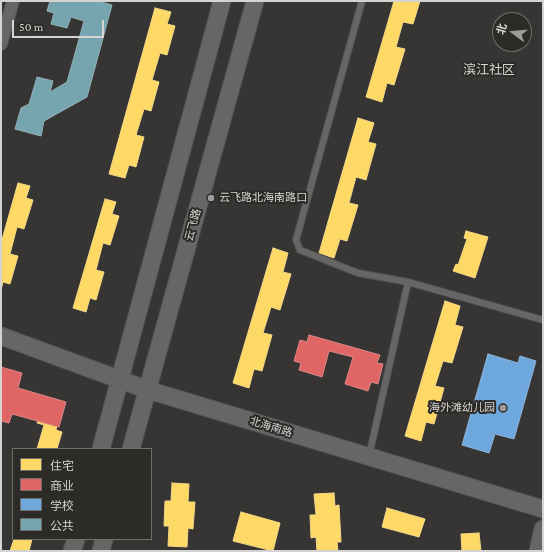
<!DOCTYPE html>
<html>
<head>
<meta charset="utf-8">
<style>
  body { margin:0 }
  #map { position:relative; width:544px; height:552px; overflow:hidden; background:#363533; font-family:"Crimson Pro","Noto Sans SC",serif }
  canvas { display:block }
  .frame { position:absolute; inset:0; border:2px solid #d6d4d3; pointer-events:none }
  .legend { position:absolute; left:12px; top:448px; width:140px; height:92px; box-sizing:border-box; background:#2c2b28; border:1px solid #706f6c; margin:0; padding:5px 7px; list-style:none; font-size:12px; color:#d6d4d3 }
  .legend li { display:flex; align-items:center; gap:8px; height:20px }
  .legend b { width:20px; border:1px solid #706f6c }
  .north { position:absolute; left:492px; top:12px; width:40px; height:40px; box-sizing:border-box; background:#2c2b28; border:1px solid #706f6c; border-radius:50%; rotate:286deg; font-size:11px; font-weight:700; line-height:16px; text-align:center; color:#d6d4d3 }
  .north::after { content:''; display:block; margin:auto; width:14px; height:18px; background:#9e9c9b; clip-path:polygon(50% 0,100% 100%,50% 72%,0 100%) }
  .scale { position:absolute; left:12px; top:20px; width:92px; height:18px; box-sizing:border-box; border:2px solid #d6d4d3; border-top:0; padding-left:5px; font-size:12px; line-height:14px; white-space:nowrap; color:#d6d4d3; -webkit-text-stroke:3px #2c2b28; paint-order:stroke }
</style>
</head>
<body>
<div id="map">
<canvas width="544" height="552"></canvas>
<div class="frame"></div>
<ul class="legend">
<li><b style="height:11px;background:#ffd966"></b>住宅</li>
<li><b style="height:11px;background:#e06666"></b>商业</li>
<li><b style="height:11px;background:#6fa8dc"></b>学校</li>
<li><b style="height:11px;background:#76a5af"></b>公共</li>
</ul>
<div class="north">北</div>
<div class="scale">50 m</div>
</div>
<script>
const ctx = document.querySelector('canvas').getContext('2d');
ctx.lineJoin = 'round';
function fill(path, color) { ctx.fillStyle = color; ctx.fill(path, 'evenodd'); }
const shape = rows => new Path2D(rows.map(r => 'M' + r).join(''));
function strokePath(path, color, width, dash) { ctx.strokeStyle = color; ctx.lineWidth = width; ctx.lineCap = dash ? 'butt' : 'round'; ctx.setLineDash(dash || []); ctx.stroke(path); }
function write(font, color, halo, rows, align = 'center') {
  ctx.font = font + ' "Crimson Pro","Noto Sans SC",serif'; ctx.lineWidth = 4; ctx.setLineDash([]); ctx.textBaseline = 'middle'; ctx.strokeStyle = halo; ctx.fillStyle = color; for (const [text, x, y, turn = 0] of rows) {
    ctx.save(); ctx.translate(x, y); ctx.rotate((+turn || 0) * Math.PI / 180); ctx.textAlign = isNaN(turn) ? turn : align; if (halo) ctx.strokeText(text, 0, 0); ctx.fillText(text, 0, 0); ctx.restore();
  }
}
const homes = shape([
  [394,1,420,1,413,24,403,22,396,47,405,49,394,85,387,83,382,102,366,97,394,1],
  [155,8,171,12,167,24,175,26,167,55,160,53,152,80,159,82,151,111,144,109,136,135,144,137,136,167,129,165,125,178,109,174,155,8],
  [358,118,374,123,368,142,376,144,366,180,356,177,349,203,358,205,347,241,340,239,334,258,319,253,358,118],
  [18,183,30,186,26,198,33,200,24,229,17,227,10,254,18,256,10,284,3,282,1,290,1,243,18,183],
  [105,199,116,202,112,214,119,216,110,245,103,243,96,270,104,272,96,300,90,298,86,312,73,308,105,199],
  [466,231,488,237,475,278,453,271,456,264,458,265,467,239,464,238,466,231],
  [273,248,288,253,283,272,291,274,280,310,271,307,263,333,272,335,262,371,254,369,249,388,233,383,273,248],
  [445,301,460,306,455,325,463,327,452,363,443,361,435,386,444,388,434,424,426,422,421,441,405,436,445,301],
  [1,369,14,373,1,417,1,369],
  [44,397,64,403,56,430,62,432,57,449,37,449,44,425,37,423,44,397],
  [172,483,189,484,188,502,195,502,193,529,188,528,187,547,168,546,169,526,164,526,165,501,171,501,172,483],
  [334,493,335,506,339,505,341,542,337,542,338,551,317,551,316,537,311,538,310,515,316,515,314,494,334,493],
  [387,508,425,519,419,537,382,527,387,508],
  [241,512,280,523,273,551,233,541,241,512],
  [479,533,481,551,462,551,461,534,479,533],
  [14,539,32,539,29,551,10,551,14,539]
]);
fill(homes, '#ffd966');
strokePath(homes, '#f3d887', 1);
const shops = shape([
  [309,335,380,355,377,363,383,364,378,384,371,382,368,391,345,384,353,357,329,351,322,377,299,370,301,363,294,361,300,340,307,342,309,335],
  [1,367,22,373,18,388,66,402,59,427,12,414,9,423,1,421,1,367]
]);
fill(shops, '#e06666');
strokePath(shops, '#dd8787', 1);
const schools = shape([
  [488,354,518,363,520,356,536,361,514,439,495,434,489,453,462,445,488,354]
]);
fill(schools, '#6fa8dc');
strokePath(schools, '#8eb5d9', 1);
const public = shape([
  [50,1,98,1,112,5,87,97,44,121,41,136,15,129,21,108,29,104,37,77,53,81,50,92,67,82,84,21,71,17,67,28,51,24,54,13,47,11,50,1]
]);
fill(public, '#76a5af');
strokePath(public, '#93b3ba', 1);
const lane = shape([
  [362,1,296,240,300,250,358,273,408,282,543,320],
  [369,456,408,282]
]);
const street = shape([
  [1,44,13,1]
]);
const secondary = shape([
  [1,336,148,390,543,509],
  [101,449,222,1],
  [131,449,255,1],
  [72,551,76,539],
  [101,551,104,539],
  [538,551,543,529]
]);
strokePath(lane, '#525150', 8);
strokePath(street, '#525150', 14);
strokePath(secondary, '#525150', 19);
strokePath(lane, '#666665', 6);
strokePath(street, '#666665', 12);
strokePath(secondary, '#666665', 17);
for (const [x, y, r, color] of [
  [211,198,4,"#9e9c9b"],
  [503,408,4,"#9e9c9b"]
]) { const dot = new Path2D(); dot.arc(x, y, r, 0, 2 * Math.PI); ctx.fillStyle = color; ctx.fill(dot); strokePath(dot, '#2c2b28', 1.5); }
write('11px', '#d6d4d3', '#2c2b28', [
  ["云飞路北海南路口",219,198],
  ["海外滩幼儿园",495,408,"right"]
], 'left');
write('11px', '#d6d4d3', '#2c2b28', [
  ["云飞路",193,225,-75],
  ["北海南路",271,427,17]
]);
write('13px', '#d6d4d3', '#2c2b28', [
  ["滨江社区",489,70]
]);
</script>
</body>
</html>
